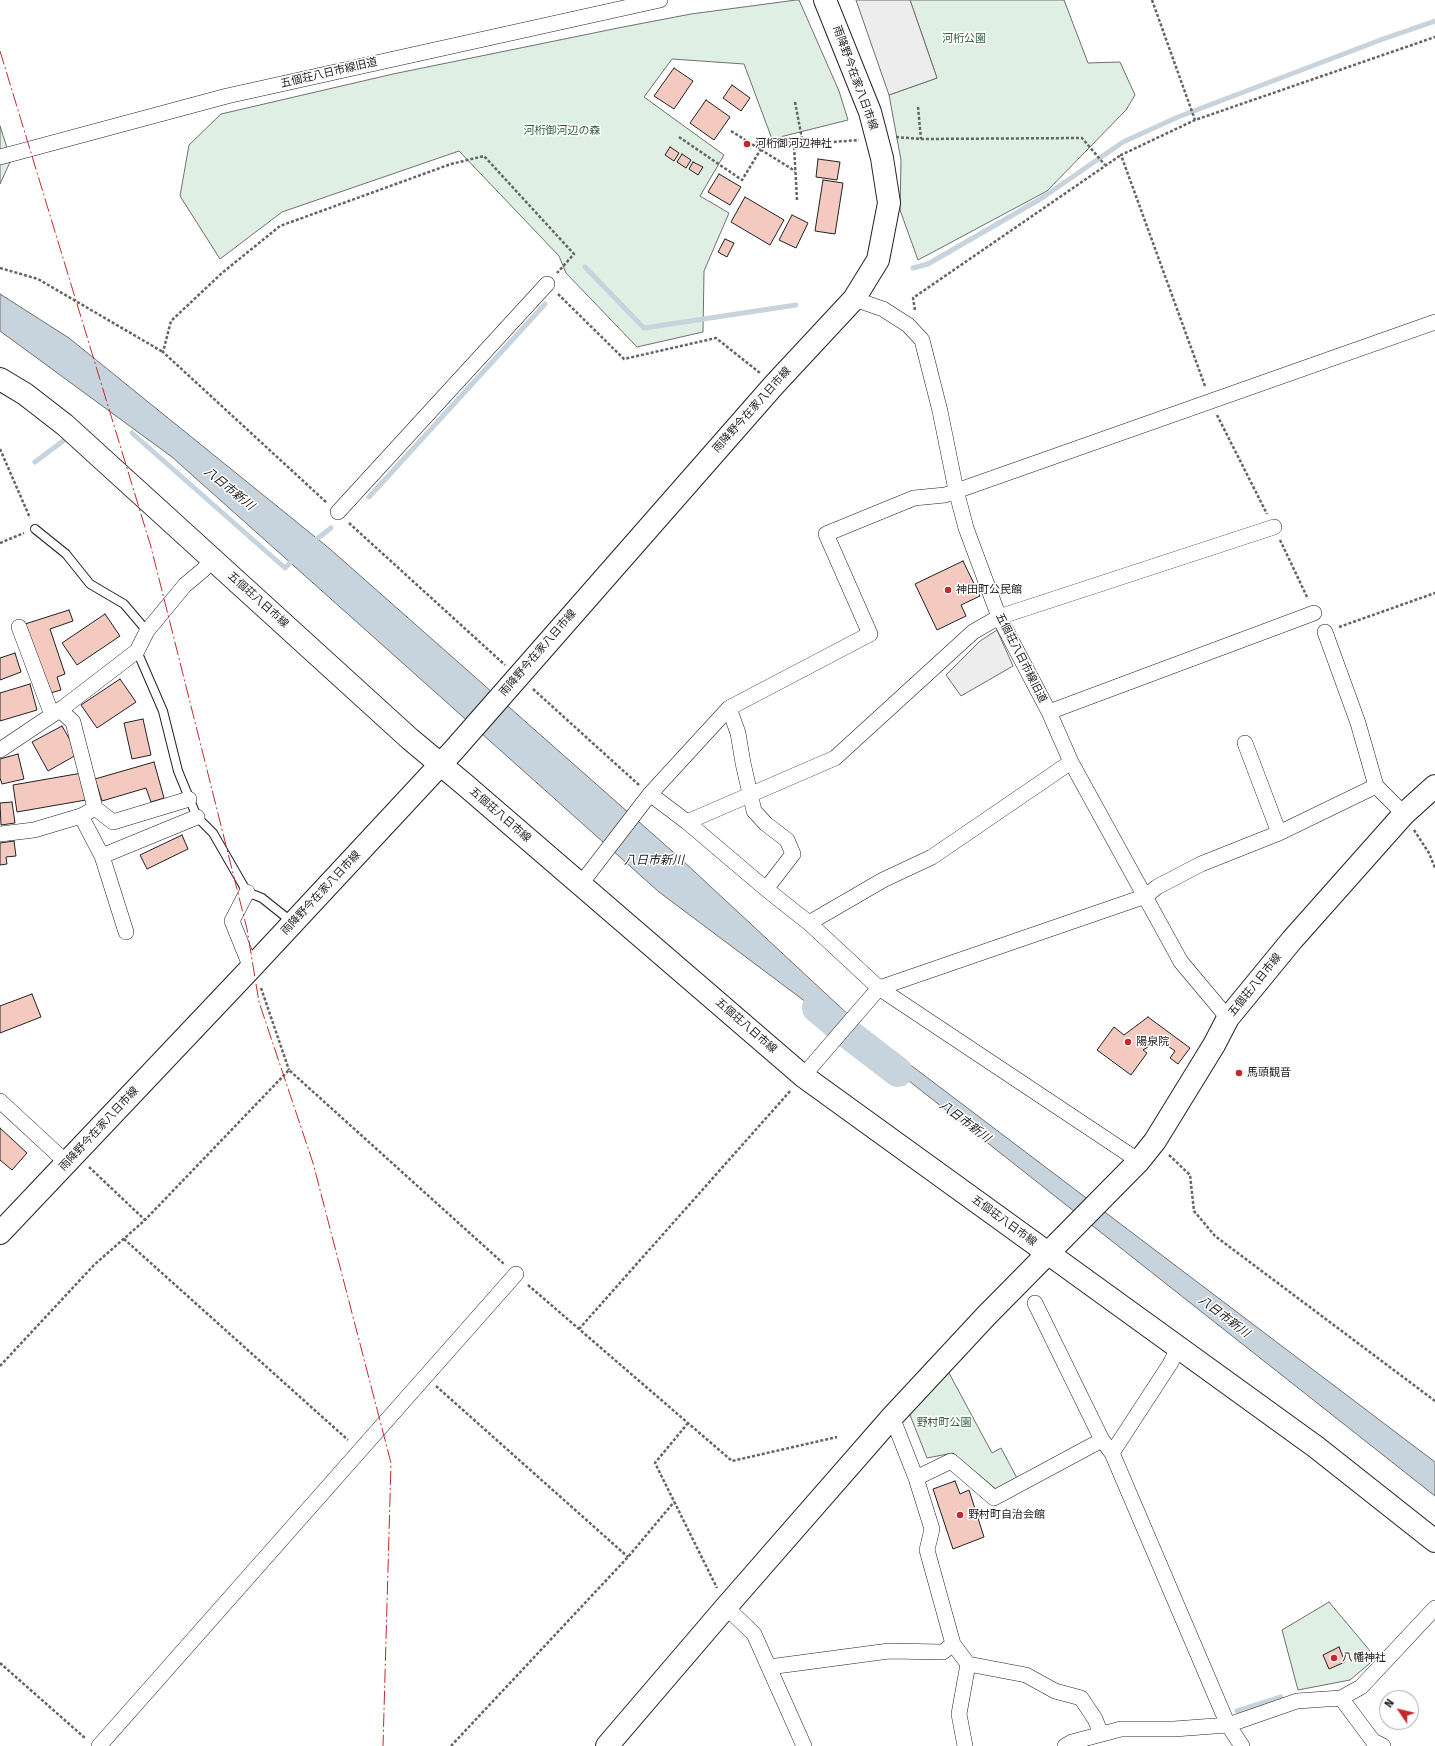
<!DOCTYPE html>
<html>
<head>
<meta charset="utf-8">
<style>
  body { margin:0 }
  #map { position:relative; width:1435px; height:1746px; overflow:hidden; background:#fff; font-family:"Fira Sans",sans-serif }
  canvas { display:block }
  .north { position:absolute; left:1379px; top:1690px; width:40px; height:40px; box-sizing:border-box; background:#fff; border:1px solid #a7a7a7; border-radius:50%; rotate:305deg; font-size:11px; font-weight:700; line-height:16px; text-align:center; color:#222 }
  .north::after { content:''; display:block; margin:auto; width:14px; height:18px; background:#c62828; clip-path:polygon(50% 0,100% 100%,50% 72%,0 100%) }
</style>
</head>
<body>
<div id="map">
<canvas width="1435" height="1746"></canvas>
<div class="north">N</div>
</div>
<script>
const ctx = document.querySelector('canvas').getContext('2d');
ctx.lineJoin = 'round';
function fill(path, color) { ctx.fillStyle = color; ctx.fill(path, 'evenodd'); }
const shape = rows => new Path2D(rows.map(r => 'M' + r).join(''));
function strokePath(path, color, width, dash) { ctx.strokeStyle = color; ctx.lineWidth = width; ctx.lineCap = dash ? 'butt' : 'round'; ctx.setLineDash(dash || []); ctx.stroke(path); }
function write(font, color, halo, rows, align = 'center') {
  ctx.font = font + ' "Fira Sans","Noto Sans JP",sans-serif'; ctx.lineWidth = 3; ctx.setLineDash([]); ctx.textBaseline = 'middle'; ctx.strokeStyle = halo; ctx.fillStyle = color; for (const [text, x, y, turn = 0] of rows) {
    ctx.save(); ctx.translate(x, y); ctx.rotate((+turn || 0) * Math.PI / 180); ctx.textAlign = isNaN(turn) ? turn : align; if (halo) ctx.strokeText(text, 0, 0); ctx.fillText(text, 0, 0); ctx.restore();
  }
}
const green = shape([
  [796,0,799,0,839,91,848,120,772,139,744,64,672,59,644,97,724,155,700,196,729,213,704,271,703,332,637,347,566,273,559,256,459,151,282,212,220,259,180,196,189,145,221,114,393,74,623,27,691,14,796,0],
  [910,0,1064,0,1088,63,1120,62,1135,95,1126,110,1047,191,918,260,900,210,901,160,889,95,937,78,910,0],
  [0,126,11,160,0,184,0,126],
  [949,1373,992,1453,1001,1448,1018,1480,997,1490,953,1453,927,1458,908,1410,949,1373],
  [1329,1602,1376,1658,1350,1680,1298,1690,1282,1630,1329,1602]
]);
fill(green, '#e0efe3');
strokePath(green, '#6f6f6f', 1);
const parking = shape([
  [856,0,910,0,937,78,889,95,856,0],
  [997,630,1013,666,961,696,946,675,980,641,997,630]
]);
fill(parking, '#ededed');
strokePath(parking, '#6f6f6f', 1);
const water = shape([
  [0,294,69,338,330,549,681,859,867,1032,1435,1462,1435,1496,866,1047,659,892,172,457,0,331,0,294]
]);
fill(water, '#c7d3dd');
strokePath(water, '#6f6f6f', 1);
strokePath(shape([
  [585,267,644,328,796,305],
  [913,268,928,264,1042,198,1123,142,1178,117,1383,39,1435,21],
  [132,433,285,568,295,558],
  [35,462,63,441],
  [369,497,545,304],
  [313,542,331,528],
  [1237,1711,1281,1697]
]), '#c7d3dd', 5);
strokePath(shape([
  [817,1008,842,1029,898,1072]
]), '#c7d3dd', 30);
const building = shape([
  [674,68,693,81,674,109,654,96,674,68],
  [732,85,750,98,741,111,723,98,732,85],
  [706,100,730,117,714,140,690,123,706,100],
  [670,147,679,153,674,161,665,155,670,147],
  [682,154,691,160,686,168,677,162,682,154],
  [818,159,840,162,837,180,816,177,818,159],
  [693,162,703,167,698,175,689,169,693,162],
  [719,174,741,187,730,205,708,192,719,174],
  [823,180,843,183,835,234,815,231,823,180],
  [745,197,784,220,770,245,731,222,745,197],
  [792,215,808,223,796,248,779,240,792,215],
  [725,239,734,243,727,257,718,252,725,239],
  [963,561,980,596,961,605,966,616,937,630,915,584,963,561],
  [69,610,73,621,50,629,65,674,57,677,61,690,47,694,25,624,69,610],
  [105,614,120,636,77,665,62,643,105,614],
  [15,653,21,672,0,680,0,658,15,653],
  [120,679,136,702,97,728,81,705,120,679],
  [30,684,37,710,0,721,0,693,30,684],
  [143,719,151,755,132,759,124,723,143,719],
  [62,726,78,754,48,771,32,742,62,726],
  [18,754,24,779,2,784,0,778,0,759,18,754],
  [154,762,164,798,151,802,146,788,102,801,95,779,154,762],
  [82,773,86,800,17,812,13,785,82,773],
  [12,802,15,823,1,825,0,803,12,802],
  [182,835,188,849,147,869,140,855,182,835],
  [14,841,16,856,6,857,7,864,0,865,0,843,14,841],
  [32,994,41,1017,0,1033,0,1006,32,994],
  [1148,1017,1190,1048,1178,1064,1170,1058,1175,1051,1155,1037,1148,1047,1143,1050,1147,1053,1131,1075,1097,1050,1114,1027,1124,1035,1148,1017],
  [0,1128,27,1153,12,1170,0,1160,0,1128],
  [955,1481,960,1494,969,1490,984,1537,953,1549,933,1489,955,1481],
  [1339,1647,1345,1662,1329,1669,1323,1655,1339,1647]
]);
fill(building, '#f3c9c0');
strokePath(building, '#222', 1);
const lane = shape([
  [35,529,66,554,90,584,124,604,147,631],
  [137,651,163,711,178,771,197,817,213,833,247,892,262,898,292,922]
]);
const street = shape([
  [0,157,227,96,660,0],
  [854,299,883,309,908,325,922,340,940,411,956,490,966,528,999,617,1049,712,1071,762,1181,962,1228,1018],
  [338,512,547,284],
  [19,627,52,715],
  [729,708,738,733,743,763,754,811,766,824,787,840,793,854,766,889],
  [60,710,73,722,95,808,113,822,189,799],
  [1049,712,1314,613],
  [1245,743,1279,833],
  [0,750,64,707,137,651,147,631,185,585,203,570,213,559],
  [1376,786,1404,814],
  [650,794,687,822,766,889,809,923,879,988,1139,1161],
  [81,816,102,856,126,932],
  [687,822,835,758,973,632,999,617,1274,527],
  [0,834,34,830,81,816,90,811],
  [102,856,197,817],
  [580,885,650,794,729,708,870,634,826,534,914,498,945,495,1435,322],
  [247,892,232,921,251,968],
  [809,923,883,880,932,857,1071,762],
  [803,1076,879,988,1146,896,1157,887,1201,864,1279,833,1376,786,1358,723,1325,632],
  [0,1101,67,1163],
  [1035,1303,1102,1440,1112,1453,1228,1725,1242,1746],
  [892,1417,916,1478,932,1529,927,1550,953,1644,968,1664,959,1714,965,1746],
  [1112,1453,1170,1364,1179,1347],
  [916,1478,951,1461,994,1498,1102,1440],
  [726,1607,754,1634,804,1746],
  [968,1664,1026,1675,1055,1691,1081,1698,1095,1719,1101,1734],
  [769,1667,889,1651,943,1652,953,1644],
  [1341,1698,1361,1687,1435,1608],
  [99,1746,516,1274],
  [1065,1746,1072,1742,1121,1729,1174,1729,1228,1725,1297,1701,1341,1698,1373,1741,1383,1746]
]);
const secondary = shape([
  [0,379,25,394,65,425,410,739,464,784,803,1076,1316,1447,1435,1541],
  [0,1233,251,968,453,751,774,385,854,299,878,260,889,203,882,158,870,112,825,0],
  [607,1746,726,1607,892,1417,986,1316,1139,1161,1155,1141,1214,1045,1228,1018,1292,940,1404,814,1435,786]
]);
strokePath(lane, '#222', 10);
strokePath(street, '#222', 16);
strokePath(secondary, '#222', 24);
strokePath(shape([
  [1152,0,1195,120],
  [795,102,803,144],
  [918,107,921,139],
  [731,131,795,171],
  [679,137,742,180,761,149],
  [896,137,921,139,1082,138,1105,165],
  [797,200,794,145,859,140],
  [0,268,38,279,163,352],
  [558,294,624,359,716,338,760,373],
  [915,310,913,298,1121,155],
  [1205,386,1121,155,1195,120,1435,37],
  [1217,415,1267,514],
  [0,449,30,518],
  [326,502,163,352,171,321,222,273,280,226,451,164,484,156,574,254,557,273],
  [349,523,505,665],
  [1280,540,1308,599],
  [0,543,24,533],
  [1339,627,1435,593],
  [533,689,639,785],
  [1414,830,1429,853,1435,868],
  [261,988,289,1070],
  [1169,1155,1190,1175,1194,1211,1215,1236,1435,1401],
  [89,1167,145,1220],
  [124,1239,348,1440],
  [528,1285,732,1461,837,1437],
  [579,1329,791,1090],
  [0,1366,94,1265,145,1220,289,1070,504,1264],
  [436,1386,628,1557],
  [688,1423,655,1463,717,1588],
  [0,1663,85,1738],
  [451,1746,628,1557,674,1502]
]), '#646464', 2.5, [3, 2]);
strokePath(lane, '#fff', 8);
strokePath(street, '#fff', 15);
strokePath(secondary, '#fff', 22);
strokePath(shape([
  [0,51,151,547,247,929,259,1002,313,1163,391,1463,383,1746]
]), '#c62828', 1, [14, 3, 2, 3]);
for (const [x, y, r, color] of [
  [747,144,4,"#c62828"],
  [948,590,4,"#c62828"],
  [1128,1042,4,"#c62828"],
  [1239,1073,4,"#c62828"],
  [960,1515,4,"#c62828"],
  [1334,1658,4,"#c62828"]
]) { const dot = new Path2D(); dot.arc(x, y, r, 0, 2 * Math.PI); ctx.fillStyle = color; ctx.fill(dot); strokePath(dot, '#fff', 1.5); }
write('11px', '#2f5e38', '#fff', [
  ["河桁公園",964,39],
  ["河桁御河辺の森",562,131],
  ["野村町公園",944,1423]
]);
write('11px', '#222', '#fff', [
  ["五個荘八日市線旧道",329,73,-13],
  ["雨降野今在家八日市線",855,78,70],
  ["雨降野今在家八日市線",752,410,-48],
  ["五個荘八日市線",258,600,42],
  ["雨降野今在家八日市線",538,653,-49],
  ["五個荘八日市線旧道",1021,658,63],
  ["五個荘八日市線",500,815,41],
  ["雨降野今在家八日市線",321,893,-47],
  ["五個荘八日市線",1255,985,-51],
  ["五個荘八日市線",746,1026,41],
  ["雨降野今在家八日市線",99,1129,-47],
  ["五個荘八日市線",1004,1221,36]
]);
write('11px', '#222', '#fff', [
  ["河桁御河辺神社",755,144],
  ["神田町公民館",956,590],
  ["陽泉院",1136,1042],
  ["馬頭観音",1247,1073],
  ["野村町自治会館",968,1515],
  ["八幡神社",1342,1658]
], 'left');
write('italic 12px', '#222', '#fff', [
  ["八日市新川",229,489,39],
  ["八日市新川",654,861],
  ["八日市新川",965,1122,37],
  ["八日市新川",1224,1317,37]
]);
</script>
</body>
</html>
